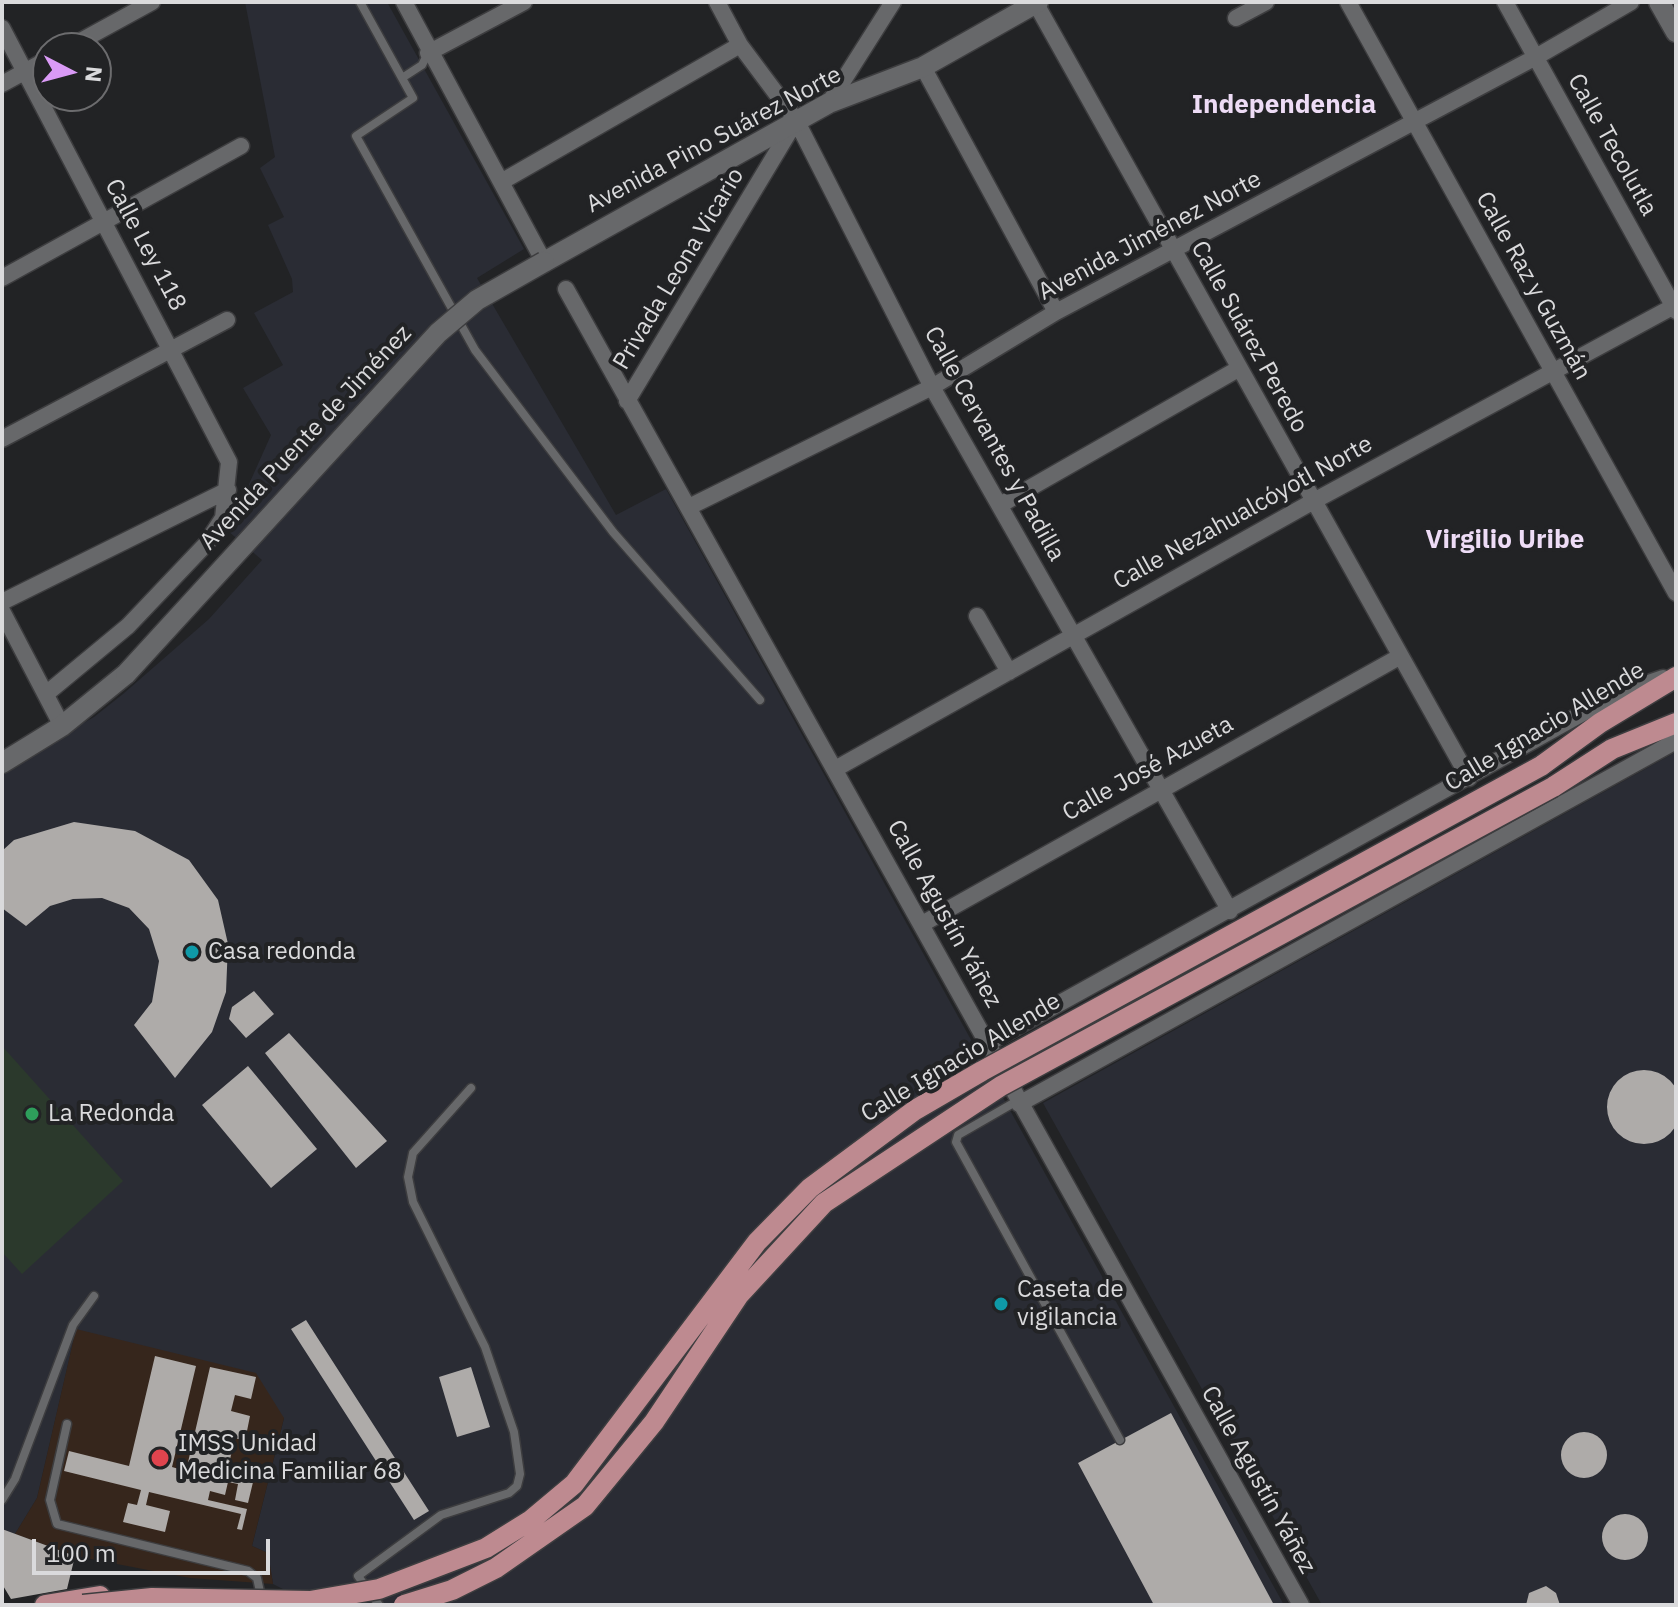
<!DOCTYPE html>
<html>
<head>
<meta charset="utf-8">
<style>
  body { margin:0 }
  #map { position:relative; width:1678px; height:1607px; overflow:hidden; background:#222325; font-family:"IBM Plex Sans",sans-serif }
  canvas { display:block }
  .frame { position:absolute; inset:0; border:4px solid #dadadc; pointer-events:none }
  .north { position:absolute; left:32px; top:32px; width:80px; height:80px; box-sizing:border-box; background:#222325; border:2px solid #6c6c6e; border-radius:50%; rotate:96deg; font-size:22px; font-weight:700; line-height:32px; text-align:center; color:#dadadc }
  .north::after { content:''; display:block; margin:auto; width:28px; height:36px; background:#da9af6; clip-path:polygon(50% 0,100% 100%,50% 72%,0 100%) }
  .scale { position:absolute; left:32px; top:1539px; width:238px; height:36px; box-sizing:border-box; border:4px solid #dadadc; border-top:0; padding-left:10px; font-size:24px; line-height:28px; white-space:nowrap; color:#dadadc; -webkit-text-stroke:6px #222325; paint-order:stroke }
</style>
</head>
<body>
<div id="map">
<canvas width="1678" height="1607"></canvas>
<div class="frame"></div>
<div class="north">N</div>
<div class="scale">100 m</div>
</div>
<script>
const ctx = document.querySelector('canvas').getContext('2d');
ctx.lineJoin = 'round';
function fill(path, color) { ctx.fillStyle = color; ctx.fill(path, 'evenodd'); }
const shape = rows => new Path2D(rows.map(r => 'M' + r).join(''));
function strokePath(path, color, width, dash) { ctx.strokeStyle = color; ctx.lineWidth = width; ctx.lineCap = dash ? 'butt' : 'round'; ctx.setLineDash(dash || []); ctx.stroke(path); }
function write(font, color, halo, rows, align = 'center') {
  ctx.font = font + ' "IBM Plex Sans",sans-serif'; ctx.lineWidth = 8; ctx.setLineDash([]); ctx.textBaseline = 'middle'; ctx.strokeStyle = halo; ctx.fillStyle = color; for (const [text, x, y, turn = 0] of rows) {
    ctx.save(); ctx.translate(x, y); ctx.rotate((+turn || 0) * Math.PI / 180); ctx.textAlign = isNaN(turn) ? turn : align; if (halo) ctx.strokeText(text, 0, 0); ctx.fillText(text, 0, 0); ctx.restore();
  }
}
fill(shape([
  [245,2,387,2,524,249,477,278,616,515,666,489,1284,1605,314,1605,273,1584,268,1553,252,1546,284,1418,76,1330,37,1498,15,1534,2,1529,2,769,94,717,123,694,209,619,262,560,228,531,271,435,243,388,283,365,254,313,293,292,292,279,268,225,284,217,260,168,275,157],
  [1676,752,1676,1605,1322,1605,1043,1103]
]), '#2a2c34');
fill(shape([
  [76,1329,256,1373,284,1418,252,1546,268,1553,273,1584,190,1578,75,1556,15,1534,37,1498]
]), '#36261c');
fill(shape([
  [2,1046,123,1181,22,1274,2,1252]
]), '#2b392c');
fill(shape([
  [74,822,135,831,189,860,218,900,228,944,226,992,212,1032,175,1078,134,1025,152,1002,159,961,149,929,129,908,102,898,73,899,50,906,26,926,2,908,2,851,14,840],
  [254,991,274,1014,246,1038,229,1019,232,1007],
  [289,1033,387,1141,356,1168,265,1053],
  [248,1066,317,1149,271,1188,202,1105],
  '1607 1107a37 37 0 1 1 74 0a37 37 0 1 1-74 0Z',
  [1002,1295,1009,1308,1001,1313,994,1299],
  [306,1320,429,1511,414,1520,291,1329],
  [155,1356,196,1366,172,1467,186,1471,210,1367,256,1377,251,1399,235,1395,231,1411,250,1416,245,1441,235,1438,227,1472,254,1478,248,1503,235,1500,238,1484,228,1482,225,1495,210,1491,208,1500,247,1509,242,1530,237,1529,241,1514,149,1492,146,1505,170,1511,165,1532,123,1522,128,1503,137,1505,141,1490,64,1471,69,1451,129,1466],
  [471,1367,490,1427,457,1437,439,1377],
  [1171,1413,1274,1605,1154,1605,1078,1463],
  '1561 1455a23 23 0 1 1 46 0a23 23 0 1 1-46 0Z',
  '1602 1537a23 23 0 1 1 46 0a23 23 0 1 1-46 0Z',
  [2,1529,75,1556,67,1589,11,1599,2,1584],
  [1546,1586,1556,1593,1560,1605,1526,1605,1529,1593]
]), '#aeaba9');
const lane = shape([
  [360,2,413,98,356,136,475,350,613,532,760,700],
  [402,78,422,65,428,53],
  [1017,1101,958,1135,956,1142,1120,1440],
  [67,1424,50,1500,57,1524,248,1571,257,1578,262,1601],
  [2,1500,15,1479,73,1325,94,1296],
  [379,1605,358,1576,441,1515,509,1493,517,1486,520,1474,514,1432,485,1347,413,1202,408,1177,413,1153,471,1088]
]);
const street = shape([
  [404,2,544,262],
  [717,2,740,45,796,120,932,387,1230,911],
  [1035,2,1469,778],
  [1348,2,1676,593],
  [1505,2,1676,311],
  [1236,18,1266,2],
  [2,28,229,462,223,518,206,544,128,626,46,694],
  [68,48,152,2],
  [428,53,524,2],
  [923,67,1056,312],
  [2,84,48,59],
  [829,103,893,2],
  [501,182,740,45],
  [2,278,241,146],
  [566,289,1301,1605],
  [627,401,795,122],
  [2,439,227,320],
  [1000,505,1238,369],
  [689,507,932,387,1056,312,1536,57,1631,2],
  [2,602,228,490],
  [2,611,62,726],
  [977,616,1009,672],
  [837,768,1312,502,1676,305],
  [922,924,1399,657],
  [988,1043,1619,693,1663,678],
  [1019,1104,1676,741]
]);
const secondary = shape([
  [1659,2,1676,32],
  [544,262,829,103,923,67,1038,2],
  [2,763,62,726,126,674]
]);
const primary = shape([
  [1541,766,1600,723,1676,677],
  [1553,787,1612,749,1676,723],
  [45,1605,100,1596]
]);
strokePath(lane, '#3d3d3f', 11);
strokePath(street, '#3d3d3f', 19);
strokePath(secondary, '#3d3d3f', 23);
strokePath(primary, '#3d3d3f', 23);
strokePath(lane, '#67686a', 8);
strokePath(street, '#67686a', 16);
strokePath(secondary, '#67686a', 20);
strokePath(primary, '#be8a90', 20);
const secondaryBridge = shape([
  [126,674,438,333,477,300,544,262]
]);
const primaryBridge = shape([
  [83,1605,152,1598,310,1601,379,1589,486,1548,531,1520,574,1484,757,1242,810,1188,915,1110,982,1071,1541,766],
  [404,1605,452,1590,496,1568,585,1506,654,1422,739,1295,824,1203,1001,1086,1553,787]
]);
strokePath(secondaryBridge, '#3d3d3f', 23, []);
strokePath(primaryBridge, '#3d3d3f', 23, []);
strokePath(secondaryBridge, '#67686a', 20);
strokePath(primaryBridge, '#be8a90', 20);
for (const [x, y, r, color] of [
  [192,952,8,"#0f9aa8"],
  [32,1114,8,"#2e9e5b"],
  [1001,1304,8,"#0f9aa8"],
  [160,1458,10,"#e0444e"]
]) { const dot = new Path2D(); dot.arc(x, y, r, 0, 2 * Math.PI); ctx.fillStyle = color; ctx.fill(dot); strokePath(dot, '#222325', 3); }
write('24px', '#dadadc', '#222325', [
  ["Avenida Pino Suárez Norte",714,140,-28],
  ["Calle Tecolutla",1612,145,61],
  ["Avenida Jiménez Norte",1150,236,-28],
  ["Calle Ley 118",145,245,62],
  ["Privada Leona Vicario",679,269,-59],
  ["Calle Raz y Guzmán",1533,286,61],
  ["Calle Suárez Peredo",1249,337,61],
  ["Avenida Puente de Jiménez",306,438,-47],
  ["Calle Cervantes y Padilla",994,444,61],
  ["Calle Nezahualcóyotl Norte",1243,513,-29],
  ["Calle Ignacio Allende",1545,727,-31],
  ["Calle José Azueta",1148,769,-29],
  ["Calle Agustín Yáñez",944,914,61],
  ["Calle Ignacio Allende",961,1058,-31],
  ["Calle Agustín Yáñez",1258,1480,61]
]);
write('24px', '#dadadc', '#222325', [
  ["Casa redonda",208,952],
  ["La Redonda",48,1114],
  ["Caseta de",1017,1290],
  ["vigilancia",1017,1318],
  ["IMSS Unidad",178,1444],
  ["Medicina Familiar 68",178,1472]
], 'left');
write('bold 26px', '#eedcf6', '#222325', [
  ["Independencia",1284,105],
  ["Virgilio Uribe",1505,540]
]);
</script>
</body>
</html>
